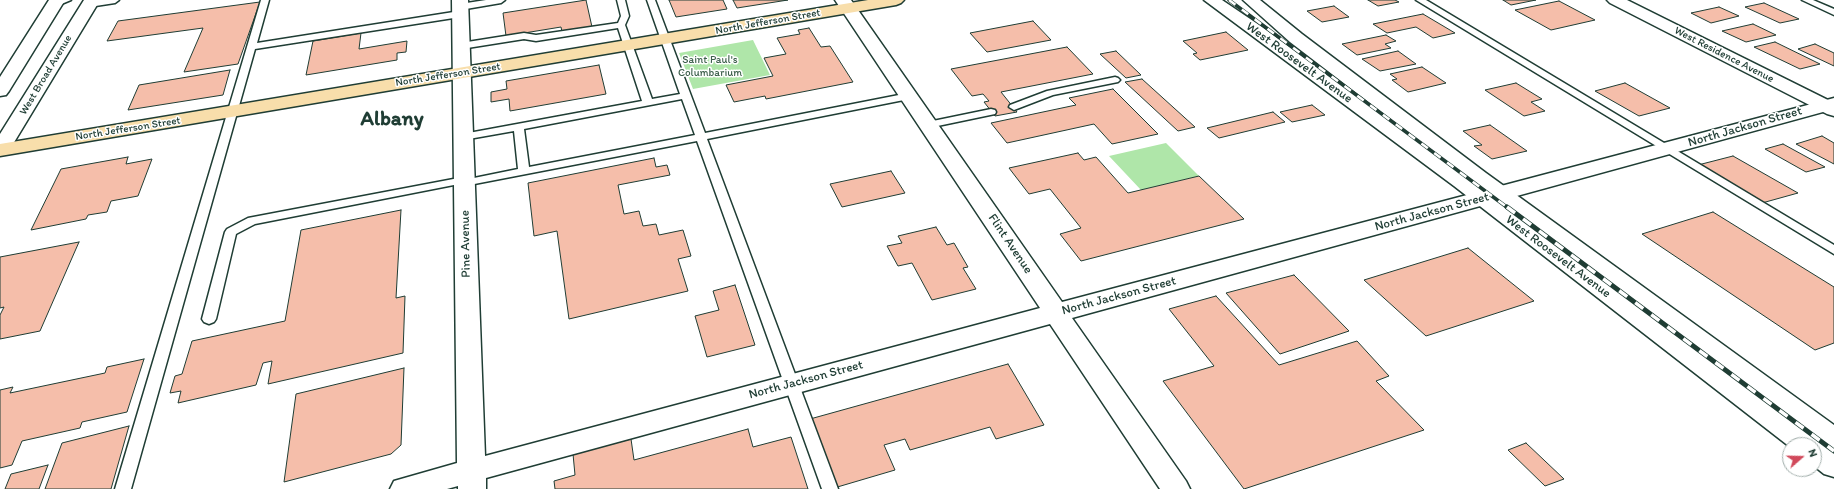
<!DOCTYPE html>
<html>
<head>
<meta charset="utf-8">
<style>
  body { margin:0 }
  #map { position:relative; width:1834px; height:489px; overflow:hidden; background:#fff; font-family:Itim,sans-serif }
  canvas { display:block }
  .north { position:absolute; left:1782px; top:437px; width:40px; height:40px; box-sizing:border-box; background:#fff; border:1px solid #a5b1ae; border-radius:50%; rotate:70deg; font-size:11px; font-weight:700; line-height:16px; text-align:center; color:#1f3d34 }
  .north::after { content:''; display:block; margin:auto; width:14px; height:18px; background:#d1495b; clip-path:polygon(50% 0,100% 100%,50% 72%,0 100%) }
</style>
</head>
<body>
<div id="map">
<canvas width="1834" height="489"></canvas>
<div class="north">N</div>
</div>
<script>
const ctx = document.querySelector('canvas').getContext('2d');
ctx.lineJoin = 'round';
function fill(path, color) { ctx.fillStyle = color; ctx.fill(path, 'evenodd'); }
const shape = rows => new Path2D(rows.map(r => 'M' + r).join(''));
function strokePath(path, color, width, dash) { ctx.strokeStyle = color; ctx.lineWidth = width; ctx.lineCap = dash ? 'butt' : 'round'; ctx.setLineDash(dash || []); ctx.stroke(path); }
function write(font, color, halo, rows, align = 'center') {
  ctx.font = font + ' Itim,sans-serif'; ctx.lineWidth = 3; ctx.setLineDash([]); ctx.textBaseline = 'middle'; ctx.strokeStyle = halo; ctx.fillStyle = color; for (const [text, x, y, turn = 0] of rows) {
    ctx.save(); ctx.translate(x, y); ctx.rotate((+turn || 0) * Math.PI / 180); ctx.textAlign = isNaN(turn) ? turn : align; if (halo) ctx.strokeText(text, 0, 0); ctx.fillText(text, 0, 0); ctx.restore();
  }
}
fill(shape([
  [753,40,770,75,693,89,679,53],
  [1166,143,1199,176,1141,190,1109,156]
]), '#afe6a9');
const building = shape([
  [586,0,592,27,562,32,561,27,506,36,503,13,586,0],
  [669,0,723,0,727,9,676,17,669,0],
  [733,0,788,0,737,8,733,0],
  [1368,0,1395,0,1399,2,1378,6,1368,0],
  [1503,0,1536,0,1511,5,1503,0],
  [1559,1,1595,20,1551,30,1515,10,1559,1],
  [260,2,238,64,184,72,203,28,107,41,118,21,260,2],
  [1764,3,1799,19,1780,23,1745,7,1764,3],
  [1334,6,1349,17,1322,22,1307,11,1334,6],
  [1719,7,1739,16,1711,23,1691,13,1719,7],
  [1423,14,1455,33,1433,38,1416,27,1387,33,1373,24,1423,14],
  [1033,21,1051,40,987,52,970,33,1033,21],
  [1753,24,1776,35,1746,42,1722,31,1753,24],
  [809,28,821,47,830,46,853,82,766,99,765,96,734,102,726,85,773,76,764,58,786,54,777,38,800,34,798,30,809,28],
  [1226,32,1248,50,1200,60,1193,54,1197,53,1183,41,1226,32],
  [361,33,359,49,407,41,406,52,397,53,397,60,306,75,313,41,361,33],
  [1386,35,1396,41,1385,44,1391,48,1357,55,1342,44,1386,35],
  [1775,42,1820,64,1800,69,1754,47,1775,42],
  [1815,44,1834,53,1834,66,1798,49,1815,44],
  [1067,47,1093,74,1001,92,1017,112,995,116,984,102,989,101,983,94,972,96,951,69,1067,47],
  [1116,51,1141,75,1126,78,1100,54,1116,51],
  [1398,51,1416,64,1380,71,1362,59,1398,51],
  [599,65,606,94,510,111,509,99,491,102,491,92,507,89,506,81,599,65],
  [1422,67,1446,83,1408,92,1392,80,1397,79,1390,74,1422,67],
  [230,70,223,95,128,110,139,85,230,70],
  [1142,79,1195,127,1178,131,1125,82,1142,79],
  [1516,83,1542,99,1531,102,1545,111,1524,116,1485,90,1516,83],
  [1625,83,1670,108,1639,116,1595,91,1625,83],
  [1113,89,1158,134,1112,144,1094,124,1007,143,991,123,1076,105,1069,98,1113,89],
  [1312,105,1325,115,1292,122,1280,112,1312,105],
  [1273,112,1285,122,1219,138,1207,128,1273,112],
  [1490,125,1527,151,1492,159,1474,146,1482,145,1463,131,1490,125],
  [1822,136,1834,143,1834,164,1796,144,1822,136],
  [1783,144,1825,167,1806,172,1765,149,1783,144],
  [1078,153,1084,160,1096,157,1128,193,1199,176,1244,219,1081,261,1060,234,1081,228,1050,189,1029,194,1009,168,1078,153],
  [1733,156,1798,193,1762,203,1698,165,1733,156],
  [128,157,126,164,152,159,138,196,111,201,107,212,88,215,86,219,31,230,61,169,128,157],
  [654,158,656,167,667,165,670,175,618,185,624,214,639,211,643,226,656,224,659,235,683,230,691,256,678,259,688,291,569,319,557,231,534,236,528,183,654,158],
  [891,171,905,193,842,207,830,184,891,171],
  [401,210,396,298,405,296,403,353,268,384,272,361,263,363,256,385,178,403,181,391,170,393,175,376,182,374,192,341,285,321,301,230,401,210],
  [1713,212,1834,287,1834,343,1815,350,1642,234,1713,212],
  [936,227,947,245,954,243,968,267,963,268,976,289,932,300,912,263,898,266,887,246,902,243,898,236,936,227],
  [79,242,40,331,0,339,0,315,4,307,0,308,0,257,79,242],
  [1468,248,1534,301,1426,336,1364,280,1468,248],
  [1294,275,1349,331,1280,354,1226,293,1294,275],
  [735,285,755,345,707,357,695,316,719,310,713,291,735,285],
  [1216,296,1279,365,1357,341,1389,376,1376,381,1424,430,1244,489,1163,381,1214,366,1169,309,1216,296],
  [144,359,127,412,82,422,80,428,22,441,12,465,0,468,0,390,13,387,10,393,105,373,107,367,144,359],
  [1008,364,1044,425,996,439,990,427,910,450,905,439,884,445,895,470,834,488,810,419,1008,364],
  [404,368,401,445,391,454,284,482,296,394,404,368],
  [129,426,111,489,45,489,62,443,129,426],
  [748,429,753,447,791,437,808,489,555,489,554,481,575,475,573,454,631,439,634,460,748,429],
  [1526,443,1564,479,1545,486,1508,450,1526,443],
  [48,465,39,489,5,489,11,474,48,465]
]);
fill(building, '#f5beaa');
strokePath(building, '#1f3d34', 1);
const lane = shape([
  [57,0,71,0,59,5,53,5,53,1,57,0],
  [98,0,119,0,115,3,89,7,85,4,86,2,98,0],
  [261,0,269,0,257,43,460,11,464,14,460,17,255,49,131,489,115,489,261,0],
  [486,0,505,0,501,3,460,10,456,7,460,4,486,0],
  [617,0,625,0,629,16,625,25,652,99,680,94,647,0,655,0,705,133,909,93,914,96,909,99,707,139,838,489,822,489,697,141,464,186,459,184,255,224,236,234,216,319,214,322,209,324,204,322,202,319,225,232,227,229,248,218,464,177,469,179,518,169,514,131,463,140,458,137,463,134,642,101,618,28,536,41,524,39,461,49,456,46,461,43,524,33,536,35,618,23,621,16,617,0],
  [682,99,695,135,529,167,524,129,682,99],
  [1416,0,1426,0,1834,245,1834,254,1416,0],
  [1802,0,1813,0,1834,9,1834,15,1802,0],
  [1115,77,1118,78,1120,80,1118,82,1053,95,1014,110,1009,107,1010,105,1047,91,1115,77],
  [991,109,995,110,996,112,995,114,928,128,923,125,928,122,991,109]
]);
const street = shape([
  [1204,0,1222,0,1262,27,1447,162,1290,42,1243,0,1260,0,1302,34,1486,173,1834,425,1834,477,1824,474,1814,466,1814,445,1790,445,1790,447,1454,186,1204,0],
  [1607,0,1627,0,1834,103,1834,116,1827,114,1610,3,1607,0]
]);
const secondary = shape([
  [49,0,65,0,9,91,6,95,0,96,0,77,49,0],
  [84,0,100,0,10,149,7,153,0,155,0,134,84,0],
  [452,0,468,0,485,456,1040,308,835,0,851,0,1062,302,1834,98,1834,109,1072,318,1186,481,1190,489,1160,489,1050,324,486,478,486,489,458,489,458,486,447,489,390,489,394,481,457,463,452,0]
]);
const primary = shape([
  [868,0,904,0,901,3,896,5,0,156,0,144,868,0]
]);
strokePath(lane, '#1f3d34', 3);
strokePath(street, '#1f3d34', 3);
strokePath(secondary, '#1f3d34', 3);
strokePath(primary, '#1f3d34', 3);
fill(lane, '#fff');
fill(street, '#fff');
fill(secondary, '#fff');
fill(primary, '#f8deab');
const railFar1 = shape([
  [1229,0,1508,208]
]);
const rail = shape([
  [1507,207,1834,451]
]);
strokePath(railFar1, '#1f3d34', 3.5);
strokePath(rail, '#1f3d34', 5);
strokePath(railFar1, '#fff', 2.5, [8]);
strokePath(rail, '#fff', 3.5, [10]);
write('11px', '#1f3d34', '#fff', [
  ["North Jefferson Street",768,22,-10],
  ["West Residence Avenue",1724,55,27],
  ["West Broad Avenue",46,75,-59],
  ["North Jefferson Street",448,75,-9],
  ["North Jefferson Street",128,129,-9]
]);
write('11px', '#3c5f4b', '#fff', [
  ["Saint Paul's",710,60],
  ["Columbarium",710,73]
]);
write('13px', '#1f3d34', '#fff', [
  ["West Roosevelt Avenue",1299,63,36],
  ["North Jackson Street",1745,127,-16],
  ["North Jackson Street",1432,212,-15],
  ["Pine Avenue",466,244,-91],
  ["Flint Avenue",1010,244,56],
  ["West Roosevelt Avenue",1558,257,37],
  ["North Jackson Street",1119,296,-15],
  ["North Jackson Street",806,380,-15]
]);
write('bold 21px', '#1f3d34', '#fff', [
  ["Albany",392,120]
]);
</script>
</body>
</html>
